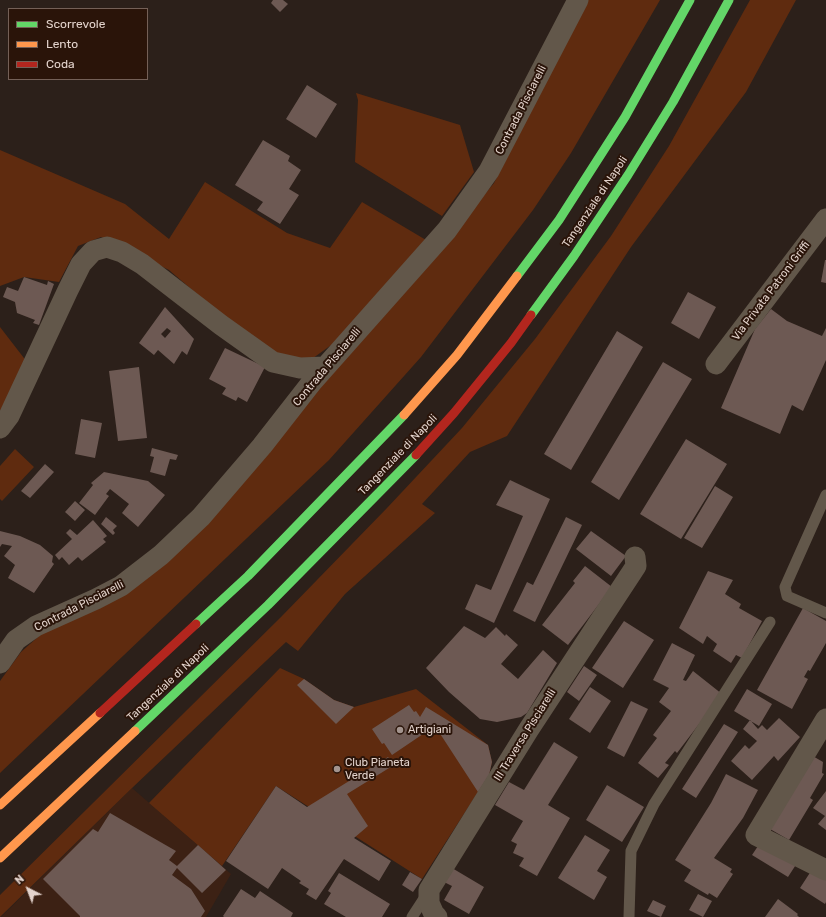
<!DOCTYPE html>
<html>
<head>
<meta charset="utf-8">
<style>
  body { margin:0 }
  #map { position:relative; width:826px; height:917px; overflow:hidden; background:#2c201a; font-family:Rubik,sans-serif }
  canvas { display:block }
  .legend { position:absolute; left:8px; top:8px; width:140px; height:72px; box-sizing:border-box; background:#2a1409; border:1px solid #746057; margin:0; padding:5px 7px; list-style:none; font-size:12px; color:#e3d3cc }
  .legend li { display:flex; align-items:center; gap:8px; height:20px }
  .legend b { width:20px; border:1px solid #746057 }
  .north { position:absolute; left:8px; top:869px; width:40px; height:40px; -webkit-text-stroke:3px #2a1409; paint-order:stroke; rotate:318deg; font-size:11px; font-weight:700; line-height:16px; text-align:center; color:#e3d3cc }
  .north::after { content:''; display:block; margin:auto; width:14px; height:18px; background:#e3d3cc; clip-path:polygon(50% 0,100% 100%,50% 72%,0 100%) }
</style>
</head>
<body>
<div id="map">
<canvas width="826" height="917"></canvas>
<ul class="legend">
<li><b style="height:5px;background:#63d668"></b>Scorrevole</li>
<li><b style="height:5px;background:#ff974d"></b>Lento</li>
<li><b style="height:5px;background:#b3261e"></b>Coda</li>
</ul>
<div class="north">N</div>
</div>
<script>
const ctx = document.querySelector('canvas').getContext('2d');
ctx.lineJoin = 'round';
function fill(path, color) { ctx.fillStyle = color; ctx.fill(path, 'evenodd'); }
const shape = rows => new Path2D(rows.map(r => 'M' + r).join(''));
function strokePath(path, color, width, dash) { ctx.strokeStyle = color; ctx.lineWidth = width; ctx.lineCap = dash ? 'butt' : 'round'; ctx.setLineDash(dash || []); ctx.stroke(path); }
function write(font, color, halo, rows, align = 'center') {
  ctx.font = font + ' Rubik,sans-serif'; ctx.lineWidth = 4; ctx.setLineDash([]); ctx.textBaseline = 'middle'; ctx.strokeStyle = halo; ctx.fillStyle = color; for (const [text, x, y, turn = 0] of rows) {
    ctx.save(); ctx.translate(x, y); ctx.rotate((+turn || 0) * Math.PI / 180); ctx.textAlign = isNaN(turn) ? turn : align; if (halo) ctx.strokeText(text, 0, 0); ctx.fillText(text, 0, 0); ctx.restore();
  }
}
fill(shape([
  [132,788,231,874,206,917,1,917]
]), '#3c2114');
fill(shape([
  [587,0,660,0,571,153,533,210,421,357,329,460,0,773,0,681,21,652,48,628,114,598,306,402,424,267,494,183],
  [750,0,796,0,746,92,631,247,507,436,470,452,422,504,435,513,345,594,298,651,286,642,132,788,0,917,0,895,281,617,387,508,462,428,535,339,611,236,669,146],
  [356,93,460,125,474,172,442,216,355,162,358,100],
  [0,150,125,204,169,239,205,182,287,233,330,248,362,202,426,240,334,343,309,361,281,356,218,312,169,270,101,237,78,246,59,282,24,277,0,286],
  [0,327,27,362,0,411],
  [15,449,34,467,2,501,0,499,0,466],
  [280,668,304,679,334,700,354,707,416,689,488,745,492,762,489,775,422,879,276,786,222,866,149,803]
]), '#5f2b0f');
fill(shape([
  [273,0,283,0,288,4,280,12,271,3],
  [307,85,337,104,316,138,286,119],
  [263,140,290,156,288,161,301,170,289,189,299,195,280,224,257,210,263,202,235,185],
  [825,260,826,260,826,283,821,282],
  [24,277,47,285,48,281,54,284,39,325,33,323,35,320,17,313,15,302,3,297,7,287,18,291],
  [688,292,716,307,699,339,671,323],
  [165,307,194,339,187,355,182,351,174,364,158,350,154,355,139,343],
  [167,328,171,331,165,338,161,334],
  [771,309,787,321,822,336,826,328,826,360,803,411,792,405,780,434,721,408,755,329],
  [617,331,643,347,571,470,544,454],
  [225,348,265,367,247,402,238,397,236,401,222,394,226,388,209,379],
  [663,362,692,379,619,500,591,482],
  [139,367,147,438,118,441,109,371],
  [81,419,102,423,95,458,75,454],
  [686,439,727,464,681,539,640,514],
  [152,448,178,455,176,460,170,459,165,476,150,472,154,457,150,456],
  [45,464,54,472,30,498,21,491],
  [104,472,148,481,165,495,138,527,122,513,129,504,110,489,106,494,109,496,95,515,79,503,93,485,91,483],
  [510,480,550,499,494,623,465,609,476,584,491,590,523,516,496,505],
  [715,486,733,497,702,548,684,538],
  [75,501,85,510,75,521,65,512],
  [106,517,117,526,113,530,115,533,113,535,101,524],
  [566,517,582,525,535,622,513,611,527,582,533,585],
  [93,520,107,536,103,539,106,542,82,561,78,557,69,565,62,557,59,560,55,555,72,539,66,533,70,529,77,535],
  [0,531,20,536,40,545,53,556,52,562,54,564,34,593,8,578,15,565,4,556,12,546,2,544,0,547],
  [591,531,626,556,611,576,576,549],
  [585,566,612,587,568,645,542,625,575,583,573,581],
  [708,571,733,580,725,594,741,604,739,608,762,621,742,658,736,655,731,663,713,651,717,644,707,636,703,644,679,628],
  [803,608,826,621,826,643,810,671,808,670,804,677,808,679,792,709,757,690],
  [624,621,654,640,623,688,592,668],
  [464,626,485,638,496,627,505,636,506,634,518,645,501,664,518,679,543,650,557,663,527,713,521,717,497,722,480,719,449,692,426,668],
  [672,643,695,655,683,680,686,681,693,671,722,694,677,753,675,751,665,763,669,765,658,778,638,763,657,738,653,735,671,711,659,702,669,688,653,680],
  [584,666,597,675,579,701,567,692],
  [304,679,334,700,354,707,336,724,297,685],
  [590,687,611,701,590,733,569,719],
  [747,689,772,704,759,726,734,711],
  [631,701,648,709,624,757,607,748],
  [409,705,414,712,416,711,420,717,426,707,488,745,492,762,489,775,478,792,437,729,430,733,429,730,392,755,384,743,382,744,372,729],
  [779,718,800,737,778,761,774,756,752,780,731,761,745,745,749,749,757,741,743,729,750,720,758,729,762,725,767,730],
  [724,724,738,732,696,798,682,789],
  [554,742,578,757,548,805,570,818,537,876,519,866,524,858,513,853,517,844,511,841,523,821,495,805,509,782,524,790],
  [811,755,823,762,822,773,824,774,810,798,813,800,789,840,770,829],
  [388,757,394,765,347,794,368,826,354,838,391,861,379,881,344,859,316,900,306,894,309,889,299,883,301,881,282,868,268,889,226,861,276,786,307,807],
  [726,774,758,790,743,818,714,858,732,869,730,872,733,874,717,898,709,893,708,895,684,881,691,870,675,860,711,803],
  [607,785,644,807,622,842,586,820],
  [826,791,826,830,818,824,825,816,813,808],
  [110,813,176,851,169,860,177,866,198,845,226,870,202,893,177,868,172,875,191,889,205,911,201,917,80,917,80,916,43,879,93,829,98,832],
  [585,835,610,850,597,871,607,877,594,900,558,878],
  [762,840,799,860,788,877,752,855],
  [452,868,484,887,469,914,444,900,452,886,444,882],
  [813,868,826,877,826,902,825,904,800,888],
  [410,872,422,879,413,892,402,885],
  [339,873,390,904,382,917,346,917,324,904,331,893,328,891],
  [241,889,255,898,260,891,293,913,291,917,224,917,223,916],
  [698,894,712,901,703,917,689,910],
  [778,899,798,914,797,915,799,917,765,917],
  [653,900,666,906,661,917,647,911]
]), '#6d5953');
strokePath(shape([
  [826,495,785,587,787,596,826,613],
  [412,917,427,894],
  [629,917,631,851,654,804,770,622]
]), '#62574a', 11);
strokePath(shape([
  [716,364,826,219],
  [0,428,9,416,68,290,81,264,93,251,107,247,122,252,142,264,221,325,273,362,300,368,325,367],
  [0,663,16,640,36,626,96,599,121,586,161,555,201,517,262,446,312,382,447,230,489,171,578,0],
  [826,719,756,835,826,870],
  [437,917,434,914,429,903,429,890,529,729,636,566,635,557]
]), '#62574a', 21);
strokePath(shape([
  [517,276,559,220,625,117,690,0],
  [531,315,574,256,628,175,673,102,729,0],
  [196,624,248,576,404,415],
  [135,731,268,605,416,455]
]), '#63d668', 9);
strokePath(shape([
  [404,415,457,355,517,276],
  [0,805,100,713],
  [0,858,135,731]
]), '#ff974d', 9);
strokePath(shape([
  [416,455,454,413,511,343,531,315],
  [100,713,196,624]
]), '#b3261e', 9);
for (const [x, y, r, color] of [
  [400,730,4,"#a3948e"],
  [337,769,4,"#a3948e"]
]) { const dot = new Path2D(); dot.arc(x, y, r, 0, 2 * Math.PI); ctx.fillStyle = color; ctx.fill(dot); strokePath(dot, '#2a1409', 1.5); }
write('11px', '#e3d3cc', '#2a1409', [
  ["Contrada Pisciarelli",521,110,-63],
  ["Tangenziale di Napoli",595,202,-56],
  ["Via Privata Patroni Griffi",771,291,-53],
  ["Contrada Pisciarelli",327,367,-50],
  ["Tangenziale di Napoli",398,455,-46],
  ["Contrada Pisciarelli",79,606,-27],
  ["Tangenziale di Napoli",168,683,-43],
  ["III Traversa Pisciarelli",525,735,-58]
]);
write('11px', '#e3d3cc', '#2a1409', [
  ["Artigiani",408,730],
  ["Club Pianeta",345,763],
  ["Verde",345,776]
], 'left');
</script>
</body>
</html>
